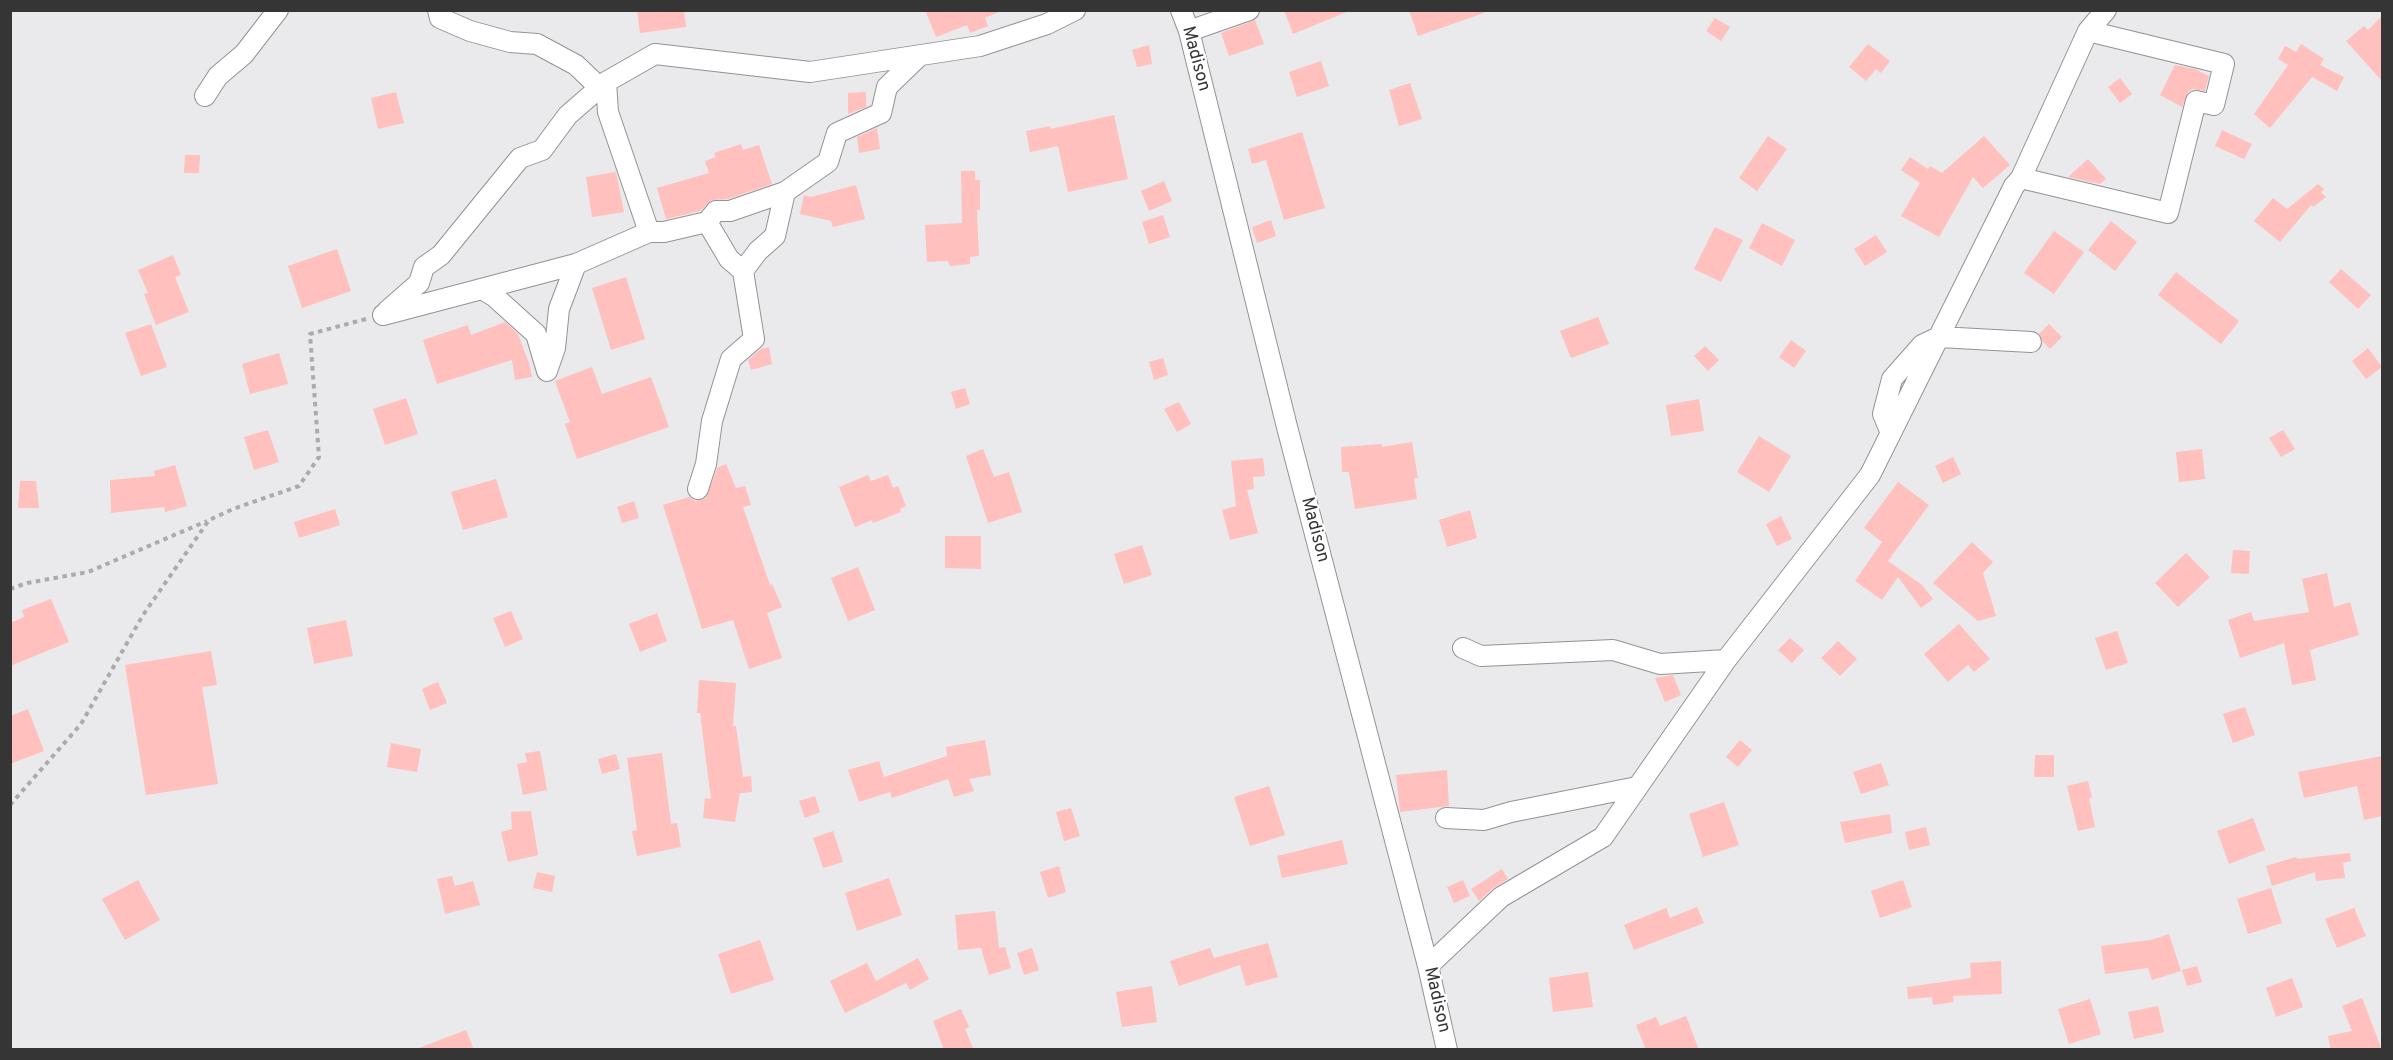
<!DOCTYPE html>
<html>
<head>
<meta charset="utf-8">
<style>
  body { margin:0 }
  #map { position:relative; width:2393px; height:1060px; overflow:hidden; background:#eae9ec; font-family:Overpass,sans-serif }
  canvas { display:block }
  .frame { position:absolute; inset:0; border:12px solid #363536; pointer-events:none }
</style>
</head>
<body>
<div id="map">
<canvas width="2393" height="1060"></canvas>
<div class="frame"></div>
</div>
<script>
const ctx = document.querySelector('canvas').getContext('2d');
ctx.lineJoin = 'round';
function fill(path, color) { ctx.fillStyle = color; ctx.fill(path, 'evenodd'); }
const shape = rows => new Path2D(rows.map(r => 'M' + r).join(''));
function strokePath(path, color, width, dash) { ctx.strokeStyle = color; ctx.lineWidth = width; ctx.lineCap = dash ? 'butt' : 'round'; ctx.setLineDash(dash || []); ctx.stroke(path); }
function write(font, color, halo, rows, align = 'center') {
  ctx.font = font + ' Overpass,sans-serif'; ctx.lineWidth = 4.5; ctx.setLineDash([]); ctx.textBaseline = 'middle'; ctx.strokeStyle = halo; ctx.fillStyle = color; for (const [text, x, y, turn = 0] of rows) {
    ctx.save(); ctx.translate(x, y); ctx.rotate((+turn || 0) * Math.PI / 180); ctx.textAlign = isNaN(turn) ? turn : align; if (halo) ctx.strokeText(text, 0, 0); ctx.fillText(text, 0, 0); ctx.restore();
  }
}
fill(shape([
  [637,10,684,10,686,27,640,33],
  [925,10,1000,10,1001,11,985,18,988,26,970,33,967,25,936,37],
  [1284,10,1349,10,1349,11,1293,34],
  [1409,10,1483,10,1484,13,1418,36],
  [2382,16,2382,81,2346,41,2364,26,2368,30],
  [1715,18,1730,27,1721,41,1706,31],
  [1255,20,1264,44,1229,56,1221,33],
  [1868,44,1890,61,1881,73,1876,69,1866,81,1849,67],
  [2301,44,2324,59,2320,65,2344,77,2337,91,2312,77,2270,128,2254,114,2288,65,2278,59,2285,46,2296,52],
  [1149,45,1152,64,1137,67,1132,50],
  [1321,61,1329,86,1297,97,1289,72],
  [2175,65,2195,69,2209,76,2205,91,2193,89,2188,92,2182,107,2160,95],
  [2120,78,2132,94,2120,103,2108,87],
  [1410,83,1422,119,1399,126,1389,90],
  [396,92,404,123,378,129,371,98],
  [866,92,866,107,848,114,848,93],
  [1114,115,1128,179,1068,192,1058,146,1030,152,1026,131,1050,126,1050,129],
  [877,128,880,149,859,153,857,137],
  [2222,130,2252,144,2244,159,2215,146],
  [1302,132,1325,208,1284,220,1266,160,1252,164,1248,149],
  [1768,136,1787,149,1757,191,1739,178],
  [1984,136,2010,165,1983,188,1973,177,1939,237,1901,216,1920,183,1901,170,1910,157,1928,169,1930,166,1942,173],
  [741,144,743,150,759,145,772,184,728,199,711,200,700,211,666,219,657,188,709,173,705,161,716,157,714,153],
  [185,155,200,155,199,173,184,173],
  [2088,159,2106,179,2100,184,2068,177],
  [961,171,975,171,975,180,980,180,980,210,977,210,979,256,970,257,970,264,950,266,948,261,927,262,925,225,962,223],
  [616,172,624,212,592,217,586,177],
  [1164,181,1172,201,1149,211,1141,191],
  [2318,184,2324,189,2321,192,2326,197,2313,207,2311,205,2280,242,2254,221,2273,198,2287,209],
  [856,185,865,219,833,227,831,221,800,214,804,195,811,197],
  [1163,215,1170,237,1149,244,1142,222],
  [1271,220,1276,236,1257,243,1252,227],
  [2111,221,2137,242,2115,271,2088,250],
  [1762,223,1795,240,1782,266,1749,248],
  [1715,227,1743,240,1721,282,1694,269],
  [2054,231,2084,252,2054,294,2024,273],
  [1876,235,1887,252,1865,266,1854,249],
  [337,249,351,291,302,308,288,266],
  [173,255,181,275,175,277,189,312,156,325,144,294,148,293,138,270],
  [2341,269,2371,295,2358,309,2329,282],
  [2176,272,2239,321,2221,344,2158,295],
  [626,277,645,339,611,350,592,288],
  [1598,317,1609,344,1571,358,1560,331],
  [505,322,518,334,529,363,532,377,515,380,512,360,437,384,423,340,468,325,471,335],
  [151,324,167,367,141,376,125,333],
  [2049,324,2062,337,2050,349,2043,342,2039,334],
  [1791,340,1806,351,1794,368,1779,357],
  [1705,346,1719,360,1708,371,1694,356],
  [769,347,772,364,751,370,748,360,761,349],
  [2368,348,2382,367,2366,379,2352,361],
  [279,353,288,384,250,394,242,364],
  [1163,358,1168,375,1154,380,1149,362],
  [592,367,602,394,651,377,669,427,577,459,565,424,570,422,555,381],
  [965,388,970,404,956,409,951,392],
  [406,398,418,434,385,445,373,409],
  [1699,399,1704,431,1671,436,1666,405],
  [1179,402,1191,424,1177,432,1164,409],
  [268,430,279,462,254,470,244,437],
  [2283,430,2295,449,2281,457,2269,438],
  [1759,436,1791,456,1769,492,1737,472],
  [1412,442,1418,478,1414,478,1417,499,1355,509,1349,472,1342,472,1341,447,1382,444,1382,447],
  [983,449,994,477,1009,472,1022,512,988,523,966,456],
  [2202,449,2205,479,2179,482,2176,452],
  [1953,457,1961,474,1943,483,1935,466],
  [1263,458,1265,476,1253,477,1254,489,1247,490,1258,533,1230,540,1222,510,1236,506,1231,461],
  [726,464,736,488,745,486,751,505,743,507,770,585,772,584,782,607,767,613,782,658,749,669,733,620,702,629,663,505,689,497,695,501,706,498,717,468],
  [175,465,187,506,165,512,164,507,111,513,110,480,155,476,154,471],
  [868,475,871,481,888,475,893,488,898,486,906,506,900,509,901,512,873,523,872,520,855,527,839,487],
  [496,479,508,517,463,530,451,492],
  [20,481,36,481,39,508,18,508],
  [1898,482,1929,505,1888,561,1922,585,1933,599,1921,608,1898,577,1882,600,1855,581,1882,542,1864,528],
  [634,501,639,518,622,523,617,507],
  [335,509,340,525,299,538,294,522],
  [1470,510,1477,538,1447,547,1439,520],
  [1781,516,1792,539,1777,546,1766,524],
  [945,536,981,536,981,569,945,568],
  [1972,542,1993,562,1983,573,1996,616,1978,621,1933,583],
  [1142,545,1152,575,1124,584,1114,554],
  [2233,550,2250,551,2249,574,2231,573],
  [2186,553,2210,577,2178,607,2155,583],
  [858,567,875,610,848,621,831,578],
  [2327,573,2334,607,2350,602,2359,635,2310,650,2316,680,2292,685,2284,643,2240,658,2228,620,2251,612,2254,621,2309,612,2302,579],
  [51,599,69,642,10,666,10,623,24,617,22,610],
  [511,611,523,639,505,647,493,618],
  [657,613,667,641,640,652,629,624],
  [346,620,353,656,314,664,307,628],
  [1959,624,1990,659,1974,672,1968,665,1948,682,1924,654],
  [2117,631,2128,663,2106,670,2095,638],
  [1790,638,1804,650,1792,663,1778,650],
  [1838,641,1857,659,1840,676,1821,658],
  [211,651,217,685,202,687,218,784,146,795,125,665],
  [1673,675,1681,695,1665,702,1655,678],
  [699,680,736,683,733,726,736,726,743,777,751,776,752,792,740,793,735,822,703,818,705,798,711,799,700,713,697,713],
  [438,682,447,703,430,710,422,689],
  [2245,707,2255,735,2233,743,2223,714],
  [28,709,44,751,10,764,10,716],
  [985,740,991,775,969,779,974,791,954,797,948,779,892,798,890,792,859,802,848,770,879,761,884,777,947,756,946,747],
  [1740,740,1752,750,1738,767,1726,757],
  [391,743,421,749,417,772,387,767],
  [540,751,547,790,523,795,517,764,527,762,525,753],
  [662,753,671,824,677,823,681,847,637,856,632,831,637,830,627,758],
  [616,754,620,769,602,774,598,759],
  [2035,755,2054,755,2054,777,2034,777],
  [2382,756,2382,816,2364,820,2357,786,2304,798,2298,772],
  [1881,763,1889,785,1861,794,1853,772],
  [1447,770,1449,806,1400,812,1396,775],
  [2088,781,2092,798,2089,798,2095,827,2078,831,2067,786],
  [1269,786,1285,835,1250,846,1234,797],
  [815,796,820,812,805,818,799,801],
  [1724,802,1739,845,1703,857,1689,814],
  [1071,808,1080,836,1064,841,1056,812],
  [531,811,538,855,508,862,501,832,512,829,511,812],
  [1890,814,1892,833,1845,843,1840,822],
  [2253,818,2265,850,2229,864,2217,831],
  [1926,827,1930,845,1909,850,1905,832],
  [833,831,843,862,823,868,813,838],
  [1342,840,1348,864,1282,878,1277,856],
  [2350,853,2351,861,2343,863,2345,878,2316,881,2315,872,2272,886,2266,866,2296,857,2297,859],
  [1059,866,1066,892,1048,898,1040,872],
  [1502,869,1508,879,1493,888,1479,901,1471,889],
  [537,872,555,876,552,892,533,888],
  [452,876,455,886,473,881,480,905,445,914,437,879],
  [889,878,902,915,857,931,845,893],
  [138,880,160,920,125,940,102,899],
  [1463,880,1470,896,1454,903,1447,887],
  [1903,880,1912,907,1880,918,1871,891],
  [2271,888,2282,923,2248,934,2237,899],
  [1697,907,1704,923,1634,950,1624,925,1666,908,1670,918],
  [2354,908,2366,936,2337,948,2325,919],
  [995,911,999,948,1005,947,1011,968,989,975,981,948,958,950,955,915],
  [2169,934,2181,971,2152,980,2148,968,2105,974,2101,946,2151,940],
  [760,940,774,980,731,994,718,954],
  [1268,943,1278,977,1246,986,1240,965,1179,986,1170,961,1210,948,1214,958],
  [1032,948,1039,970,1024,975,1017,953],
  [918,958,929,979,910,990,906,983,845,1013,830,981,867,963,876,981],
  [2001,961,2002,994,1953,996,1954,1002,1933,1005,1932,997,1908,999,1907,987,1971,978,1970,963],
  [2197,966,2202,982,2187,986,2182,970],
  [1588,972,1593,1007,1553,1012,1549,978],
  [2292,978,2303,1007,2276,1017,2266,988],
  [1152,986,1157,1022,1122,1027,1116,992],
  [2362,998,2382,1050,2331,1050,2328,1036,2352,1031,2342,1006],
  [2090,999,2101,1034,2069,1044,2058,1009],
  [2158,1006,2164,1032,2134,1039,2128,1012],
  [961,1009,969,1027,965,1029,974,1050,944,1050,933,1021],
  [1686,1016,1699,1050,1646,1050,1636,1025,1656,1017,1660,1026],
  [466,1030,474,1050,419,1050,419,1048]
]), '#ffc0be');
const minor = shape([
  [438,10,440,18,470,31,510,42,537,44,576,65,600,88],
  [1181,10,1189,31,1287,427,1428,966,1447,1050],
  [1189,31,1249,10],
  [205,96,218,76,244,54,278,10],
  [2021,178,2168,213,2196,101,2214,105,2224,64,2088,31],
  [707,222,716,211,730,211,785,192],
  [649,232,664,232,707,222,729,259,743,271,754,339,731,359,712,421,706,464,698,489],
  [743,271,758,251,775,236,785,192,828,162,837,133,881,113,887,87,919,56],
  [482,289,495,297,536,334,547,371,555,348,559,309,576,264],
  [387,311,419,283,424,267,441,255,520,158,542,150,568,115,606,82],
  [383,315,576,264,649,232,608,112,606,82,655,54,810,72,980,46,1047,24,1075,10],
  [1891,433,1883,414,1892,379,1922,345,1939,337,2031,342],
  [1463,648,1481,656,1613,650,1660,664,1726,660],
  [1446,818,1484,820,1511,812,1637,787],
  [1428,966,1501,897,1603,837,1726,660,1870,475,2014,186,2021,178,2088,31,2106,10]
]);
strokePath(minor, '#939295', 22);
strokePath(shape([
  [10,589,27,583,88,572,207,521],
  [10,805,81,724,143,615,209,520,233,509,299,486,319,457,310,334,366,319]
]), '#abaaac', 4, [4.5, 4.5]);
strokePath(minor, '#fff', 20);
write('18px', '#363536', '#fff', [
  ["Madison",1195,59,75],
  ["Madison",1314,530,75],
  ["Madison",1436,1000,77]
]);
</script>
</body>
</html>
